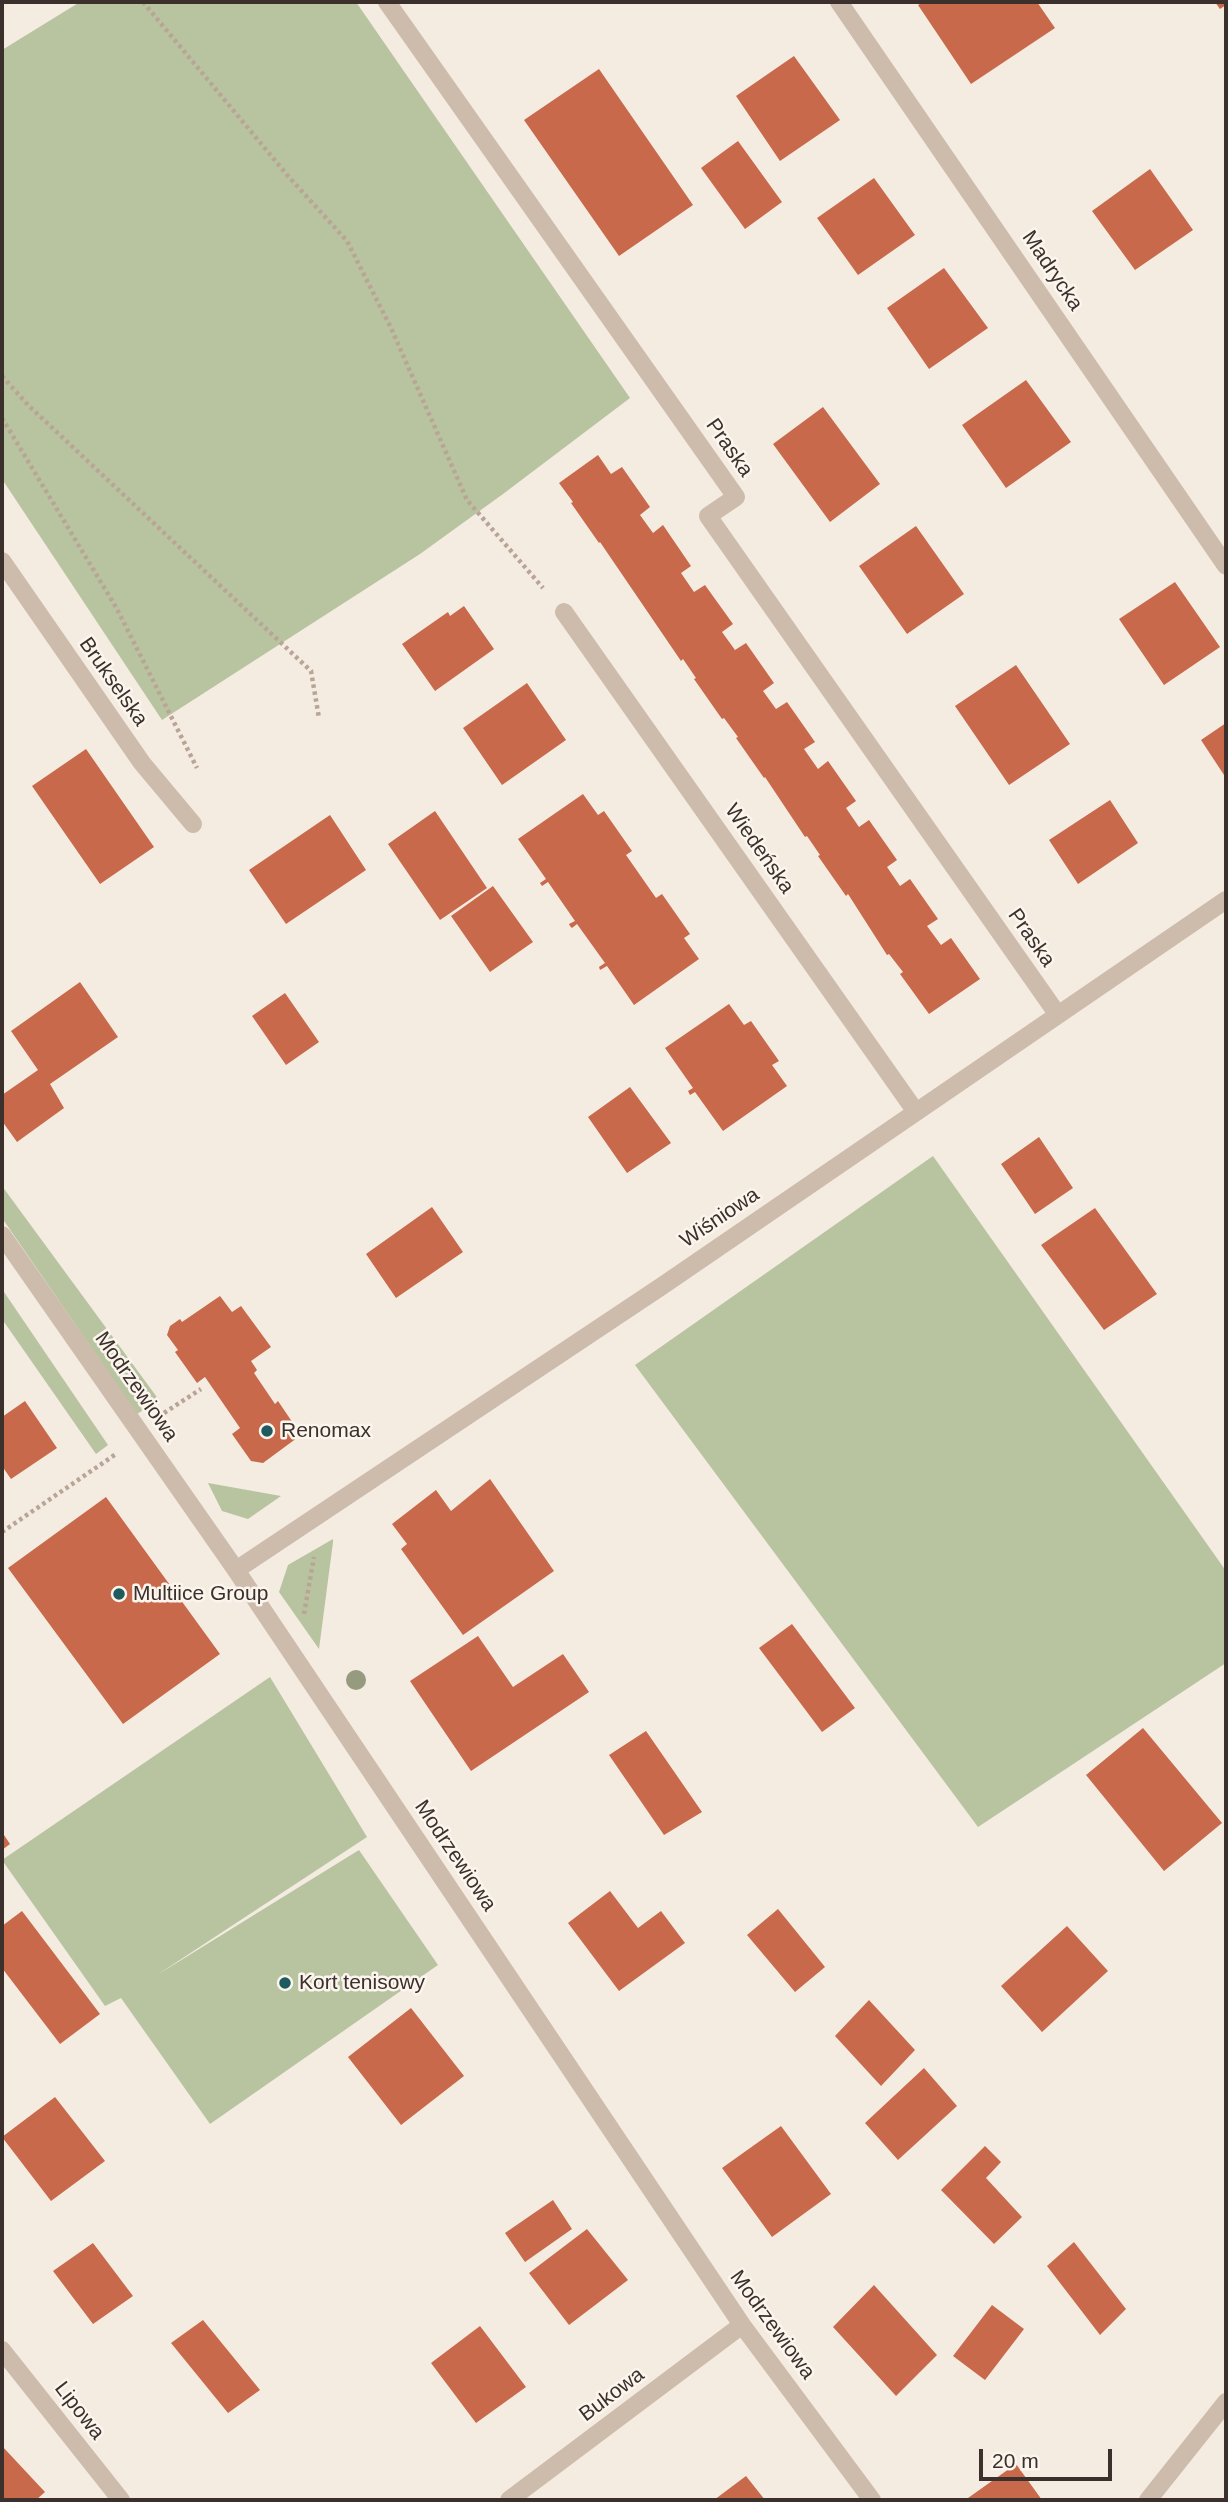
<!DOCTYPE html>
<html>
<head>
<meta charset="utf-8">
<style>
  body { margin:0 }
  #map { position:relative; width:1228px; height:2502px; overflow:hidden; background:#f4ebe1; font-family:Arial,sans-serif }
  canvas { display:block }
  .frame { position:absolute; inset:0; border:4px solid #3b302b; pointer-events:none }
  .scale { position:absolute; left:979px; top:2449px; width:133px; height:32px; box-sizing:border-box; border:4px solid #3b302b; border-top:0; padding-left:9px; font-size:21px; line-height:24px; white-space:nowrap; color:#3b302b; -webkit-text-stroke:5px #fbf5ee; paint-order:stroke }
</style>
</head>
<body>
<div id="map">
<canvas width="1228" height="2502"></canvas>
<div class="frame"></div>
<div class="scale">20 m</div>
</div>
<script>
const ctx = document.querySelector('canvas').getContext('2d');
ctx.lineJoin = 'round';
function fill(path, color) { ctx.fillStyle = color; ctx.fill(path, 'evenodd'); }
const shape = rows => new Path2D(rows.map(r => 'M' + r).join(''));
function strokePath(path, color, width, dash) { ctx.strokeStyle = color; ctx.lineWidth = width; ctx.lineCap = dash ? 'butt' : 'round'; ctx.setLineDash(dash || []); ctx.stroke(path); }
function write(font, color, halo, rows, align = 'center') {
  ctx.font = font + ' Arial,sans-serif'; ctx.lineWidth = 5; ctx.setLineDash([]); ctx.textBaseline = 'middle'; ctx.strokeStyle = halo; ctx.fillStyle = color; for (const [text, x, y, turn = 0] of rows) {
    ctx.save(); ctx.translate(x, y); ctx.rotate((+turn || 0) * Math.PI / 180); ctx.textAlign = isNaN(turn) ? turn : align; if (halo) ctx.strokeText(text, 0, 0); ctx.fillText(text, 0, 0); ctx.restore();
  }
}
fill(shape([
  [80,2,356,2,630,398,503,494,420,554,162,720,2,479,2,50],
  [933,1156,1226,1571,1226,1663,978,1827,635,1365],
  [2,1186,159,1400,137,1414,2,1218],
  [2,1289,108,1445,96,1454,2,1319],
  [208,1483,281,1496,248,1519,222,1511],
  [333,1539,333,1542,319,1649,279,1592,288,1565],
  [270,1677,367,1837,157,1975,359,1850,438,1965,210,2124,121,1998,105,2006,2,1860]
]), '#b8c4a0');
fill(shape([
  [924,2,1037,2,1055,28,971,84,918,5],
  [1215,2,1226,2,1226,5,1220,9],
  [794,56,840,120,780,161,736,96],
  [599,69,693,205,619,256,524,120],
  [738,141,782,202,745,229,701,168],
  [1150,169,1193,230,1135,270,1092,211],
  [874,178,915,235,858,275,817,218],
  [944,268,988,328,929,369,887,308],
  [1026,380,1071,442,1006,488,962,425],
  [823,407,880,484,830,522,773,444],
  [598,455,611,474,622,467,650,507,640,515,653,533,663,525,691,566,681,573,694,592,705,585,733,624,722,632,735,650,746,643,774,683,763,691,776,709,787,702,815,742,804,749,818,769,828,761,856,801,846,808,859,827,869,820,897,860,887,867,900,886,910,879,938,919,927,926,941,945,951,938,980,979,929,1014,900,974,903,972,889,954,887,955,848,894,846,896,818,856,820,855,807,836,805,837,765,777,764,778,736,738,738,737,724,718,722,719,694,679,696,678,683,659,681,661,600,542,599,543,571,503,573,502,559,483],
  [916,526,964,594,907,634,859,566],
  [1175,582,1220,647,1164,685,1119,619],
  [464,606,494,649,435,691,402,644,448,612,450,616],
  [1016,665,1070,744,1009,785,955,706],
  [527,683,566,740,502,785,463,728],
  [1226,723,1226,778,1201,740],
  [86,749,154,847,100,884,32,786],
  [583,794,598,815,604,811,632,851,626,855,656,898,662,894,690,934,684,938,699,959,634,1005,607,966,600,970,599,967,605,963,577,924,572,928,570,926,569,924,575,921,548,882,542,886,540,883,546,879,518,839],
  [1110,800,1138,843,1078,884,1049,840],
  [435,811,487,888,440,920,388,844],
  [330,815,366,870,286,924,249,870],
  [493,886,533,942,490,972,451,916],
  [80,982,118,1037,50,1084,64,1108,17,1142,2,1121,2,1095,38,1070,11,1031],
  [285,993,319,1042,286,1065,252,1016],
  [729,1004,744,1025,751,1021,779,1061,772,1065,787,1086,723,1131,695,1092,690,1095,688,1091,693,1088,665,1048],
  [630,1087,671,1143,627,1173,588,1117],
  [1039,1137,1073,1188,1035,1214,1001,1164],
  [432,1207,463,1252,396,1298,366,1254],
  [1095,1208,1157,1294,1104,1330,1041,1245],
  [220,1296,232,1312,241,1306,271,1347,251,1361,257,1370,254,1373,275,1404,278,1401,301,1435,263,1463,251,1461,232,1434,240,1428,205,1377,197,1383,175,1352,178,1350,167,1335,170,1326,180,1319,182,1322],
  [25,1401,57,1448,11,1479,2,1466,2,1417],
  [490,1479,554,1571,463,1635,401,1549,407,1544,392,1524,436,1490,451,1511],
  [106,1497,220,1654,123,1724,8,1568],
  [792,1624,855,1708,822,1732,759,1648],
  [478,1636,513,1687,563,1654,589,1692,471,1771,410,1681],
  [1143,1728,1222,1823,1164,1871,1086,1775],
  [646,1731,702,1812,664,1835,609,1755],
  [2,1832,10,1844,2,1850],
  [610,1891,638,1928,661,1911,685,1943,619,1991,568,1923],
  [778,1909,825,1967,795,1992,747,1935],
  [22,1911,100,2014,60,2044,2,1968,2,1926],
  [1067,1926,1108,1971,1042,2032,1001,1986],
  [869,2000,915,2050,881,2086,835,2036],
  [411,2008,464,2076,401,2125,348,2057],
  [924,2068,957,2106,898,2160,865,2123],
  [55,2097,105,2161,51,2201,2,2137],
  [781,2126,831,2194,772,2237,722,2168],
  [985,2146,1001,2162,986,2178,1022,2217,994,2244,941,2190],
  [553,2200,572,2229,525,2262,505,2233],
  [587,2229,628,2280,569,2325,529,2273],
  [1074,2242,1126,2309,1100,2335,1047,2266],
  [93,2243,133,2296,93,2324,53,2271],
  [874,2285,937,2355,896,2396,833,2327],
  [992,2305,1024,2329,985,2380,953,2356],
  [203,2320,260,2390,228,2413,171,2343],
  [480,2326,526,2387,476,2423,431,2363],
  [2,2446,45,2492,36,2500,2,2500],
  [1016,2464,1042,2500,970,2500,968,2498],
  [746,2476,765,2500,714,2500]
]), '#c8694b');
strokePath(shape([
  [143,2,288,176,347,241,391,328,467,500,543,588],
  [2,376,28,405,311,671,319,718],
  [2,418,117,609,197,768],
  [164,1413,201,1389],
  [2,1532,116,1454],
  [304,1614,314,1557]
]), '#b9a596', 4.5, [3.5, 3.5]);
strokePath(shape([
  [387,2,736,497,708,516,1058,1015],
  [839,2,1226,566],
  [2,561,142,763,193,824],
  [564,612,916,1112],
  [2,1235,236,1570,742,2325,872,2500],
  [236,1570,662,1286,1226,900],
  [2,2350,121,2500],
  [509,2500,742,2325]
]), '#cdbbac', 18);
strokePath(shape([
  [1148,2500,1226,2402]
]), '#cdbbac', 18);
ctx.fillStyle = '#969b7f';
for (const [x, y] of [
  [356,1680]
]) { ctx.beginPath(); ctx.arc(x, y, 10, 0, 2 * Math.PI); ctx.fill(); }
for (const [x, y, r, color] of [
  [267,1431,7,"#1f5a5e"],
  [119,1594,7,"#1f5a5e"],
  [285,1983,7,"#1f5a5e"]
]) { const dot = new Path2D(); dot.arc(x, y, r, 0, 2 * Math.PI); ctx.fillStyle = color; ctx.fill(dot); strokePath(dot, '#fbf5ee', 2.5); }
write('21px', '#3b302b', '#fbf5ee', [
  ["Madrycka",1052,271,56],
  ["Praska",729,448,55],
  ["Brukselska",113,682,55],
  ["Wiedeńska",759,849,55],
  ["Praska",1031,938,55],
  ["Wiśniowa",720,1218,-34],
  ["Modrzewiowa",136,1387,55],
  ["Modrzewiowa",455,1856,56],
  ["Modrzewiowa",772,2325,54],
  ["Bukowa",612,2395,-37],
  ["Lipowa",79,2411,52]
]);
write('21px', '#3b302b', '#fbf5ee', [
  ["Renomax",281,1431],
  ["Multiice Group",133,1594],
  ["Kort tenisowy",299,1983]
], 'left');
</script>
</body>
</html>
